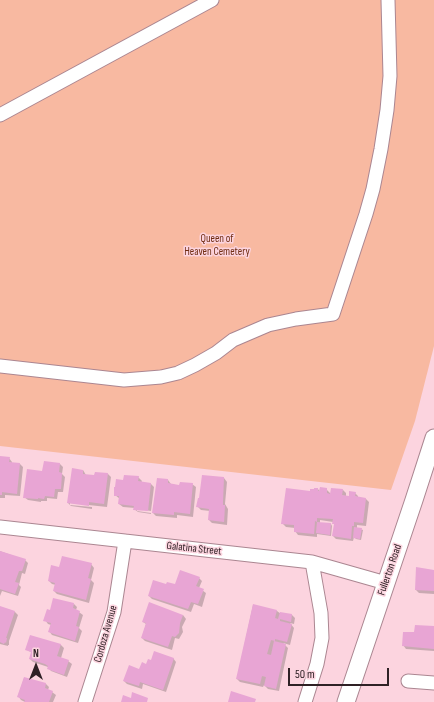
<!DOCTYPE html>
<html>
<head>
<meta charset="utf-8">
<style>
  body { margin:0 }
  #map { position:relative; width:434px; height:702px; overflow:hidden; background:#fcd4df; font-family:"Sofia Sans Condensed",sans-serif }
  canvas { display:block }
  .north { position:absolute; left:16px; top:646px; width:40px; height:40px; -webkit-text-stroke:3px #fcd4df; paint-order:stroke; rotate:0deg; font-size:11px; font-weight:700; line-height:16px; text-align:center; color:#2f2125 }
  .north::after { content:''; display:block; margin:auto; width:14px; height:18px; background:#2f2125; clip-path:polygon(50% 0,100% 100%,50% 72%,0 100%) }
  .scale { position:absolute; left:288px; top:668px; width:101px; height:18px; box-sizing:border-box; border:2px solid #2f2125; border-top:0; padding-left:5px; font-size:12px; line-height:14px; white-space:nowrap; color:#2f2125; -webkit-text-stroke:3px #fcd4df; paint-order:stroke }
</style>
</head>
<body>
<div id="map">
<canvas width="434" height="702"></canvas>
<div class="north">N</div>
<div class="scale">50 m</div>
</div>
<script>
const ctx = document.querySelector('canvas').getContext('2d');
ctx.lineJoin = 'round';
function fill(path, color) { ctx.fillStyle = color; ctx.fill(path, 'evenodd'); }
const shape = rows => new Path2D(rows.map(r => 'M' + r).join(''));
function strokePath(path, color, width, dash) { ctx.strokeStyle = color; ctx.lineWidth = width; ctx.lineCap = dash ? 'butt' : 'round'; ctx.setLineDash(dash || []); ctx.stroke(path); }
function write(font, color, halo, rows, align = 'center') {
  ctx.font = font + ' "Sofia Sans Condensed",sans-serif'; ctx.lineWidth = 3; ctx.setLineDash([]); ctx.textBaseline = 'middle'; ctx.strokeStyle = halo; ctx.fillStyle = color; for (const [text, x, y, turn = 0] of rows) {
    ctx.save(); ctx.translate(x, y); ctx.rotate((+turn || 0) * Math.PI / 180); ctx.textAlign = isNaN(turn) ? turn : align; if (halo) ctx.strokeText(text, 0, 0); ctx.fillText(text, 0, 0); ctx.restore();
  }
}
fill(shape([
  [0,0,434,0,434,346,415,421,391,490,0,446]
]), '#f8b9a1');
fill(shape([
  [0,457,9,458,12,462,12,463,20,464,23,467,20,496,5,495,5,498,0,498],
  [60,464,63,467,62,474,65,477,63,492,58,492,57,499,47,498,47,501,41,501,41,502,28,500,24,497,43,472],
  [83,470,86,475,95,476,108,474,111,477,107,507,70,503,70,505,92,507,92,509,71,506,68,503],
  [203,476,224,478,227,482,225,504,228,509,227,525,212,523,209,520,210,511,201,510,198,507,200,499],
  [138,477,142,481,141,483,151,484,154,487,151,511,137,509,137,511,151,513,151,514,138,512,134,509,135,508,123,507,119,504,120,499,115,495,124,481],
  [168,480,171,484,180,486,192,484,196,487,193,517,177,515,177,518,156,516,153,513],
  [318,489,320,492,326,489,331,494,343,490,346,493,346,497,350,497,355,493,358,496,358,498,366,499,369,502,366,526,357,525,357,528,363,530,361,540,356,539,354,537,353,541,336,539,333,536,335,525,333,522,320,520,320,523,331,524,332,526,331,536,317,534,317,537,298,535,295,531,295,528,286,527,282,523,311,492],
  [0,551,25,560,28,563,25,574,22,573,19,585,21,587,18,596,2,591,0,596],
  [91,564,94,568,91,580,94,583,89,603,57,594,54,591,56,585,52,584,49,581,60,568],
  [417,568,434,571,434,594,419,593,416,590],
  [199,578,202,581,199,588,206,593,202,607,194,604,191,612,152,599,149,596,167,586,175,585],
  [74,604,77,607,76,610,83,615,79,628,82,631,78,643,52,635,49,631,51,625,48,624,45,620],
  [253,605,277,611,281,614,292,615,295,618,294,624,290,623,294,628,290,645,283,643,288,648,279,691,268,689,264,685,263,687,240,682,237,679],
  [0,607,15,612,18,615,9,641,9,645,8,645,8,646,0,644],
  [183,615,186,619,182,627,183,632,179,639,175,638,172,650,145,641,142,638,146,624,143,622],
  [434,627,434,651,406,649,403,645,415,633],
  [31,637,61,645,64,648,61,658,68,661,72,664,67,677,51,671,48,667,33,662,30,659,32,653,26,649],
  [173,658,176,662,166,692,143,684,142,689,127,684,124,681,147,665],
  [24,678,46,684,49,687,48,690,52,692,56,695,53,702,25,702,21,700,18,696]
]), '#0003');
fill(shape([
  [0,456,10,457,9,462,20,463,17,494,2,492,2,495,0,495],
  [44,461,60,463,59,472,62,473,61,489,55,489,54,497,45,496,44,499,38,498,38,499,23,498,27,469,42,471],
  [72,468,83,470,83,474,94,475,95,472,108,473,104,504,89,502,89,506,67,503],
  [124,475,139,476,138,481,151,483,148,511,133,510,134,506,118,504,119,496,114,496,114,487,115,487,116,479,123,480],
  [202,475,224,477,223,501,223,505,225,505,224,522,208,520,209,509,196,507,198,498,199,498],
  [157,478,168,479,168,483,179,485,180,482,193,483,190,514,174,512,174,515,152,513],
  [320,487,327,488,327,493,330,494,331,488,343,489,342,495,349,496,349,491,356,492,355,496,366,498,363,523,354,522,354,526,352,526,351,539,332,536,334,524,332,524,333,519,317,518,317,522,315,521,314,534,294,532,294,525,281,524,286,488,310,491,310,489,314,489,314,488,318,488,318,491,319,491],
  [317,522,331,523,330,535,316,533],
  [354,527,362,528,360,539,353,538],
  [0,551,26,559,22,571,19,571,15,582,19,583,15,594,0,589],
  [62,556,92,563,88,578,91,579,86,600,53,591,55,583,48,581,51,565,59,567],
  [416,567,434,570,434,591,415,590],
  [180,570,200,577,196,586,204,589,198,604,191,602,188,609,148,596,153,580,166,584,167,582,175,584],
  [53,598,74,603,73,608,80,611,76,626,79,627,75,641,48,632,51,623,43,621,47,609,50,610],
  [149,602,183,615,180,623,179,633,175,637,172,636,168,647,141,638,146,623,142,622],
  [253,604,277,610,275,618,278,619,280,612,292,614,291,622,280,619,280,621,292,624,287,642,275,639,275,641,271,640,267,654,271,655,274,641,286,644,276,689,264,686,266,677,262,676,260,684,236,679],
  [0,606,15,611,6,638,7,638,6,643,5,642,4,644,0,642],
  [415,625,434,626,434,649,402,646,403,632,414,632],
  [30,635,61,644,57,656,69,660,64,675,47,669,48,666,45,664,29,659,31,652,25,650],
  [154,651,174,658,163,690,140,682,139,686,123,681,129,665,139,669,142,662,146,664,148,659,151,660],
  [24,677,46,683,45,688,53,691,49,702,24,702,25,700,17,697],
  [231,691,256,699,255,702,228,702],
  [132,692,148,698,147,702,121,702,123,695,131,698]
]), '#e8a5d4');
const minor = shape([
  [0,115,212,0],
  [0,366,124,380,161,377,178,373,195,365,216,353,233,340,268,325,296,319,333,314,366,214,373,189,381,149,387,110,390,76,388,0],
  [0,527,312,562,386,583],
  [408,681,434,683],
  [85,702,114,612,125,541],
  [305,702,317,664,322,638,321,613,312,562]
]);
const major = shape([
  [346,702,414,500,434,438]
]);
strokePath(minor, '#ab8691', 15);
strokePath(major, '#ab8691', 19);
strokePath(minor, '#fff', 13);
strokePath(major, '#fff', 17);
write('11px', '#702d12', '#fcd4df', [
  ["Queen of",217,239],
  ["Heaven Cemetery",217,252]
]);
write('11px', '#2f2125', '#fcd4df', [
  ["Galatina Street",194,549,6],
  ["Fullerton Road",390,570,-71],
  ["Cordoza Avenue",106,634,-74]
]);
</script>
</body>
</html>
